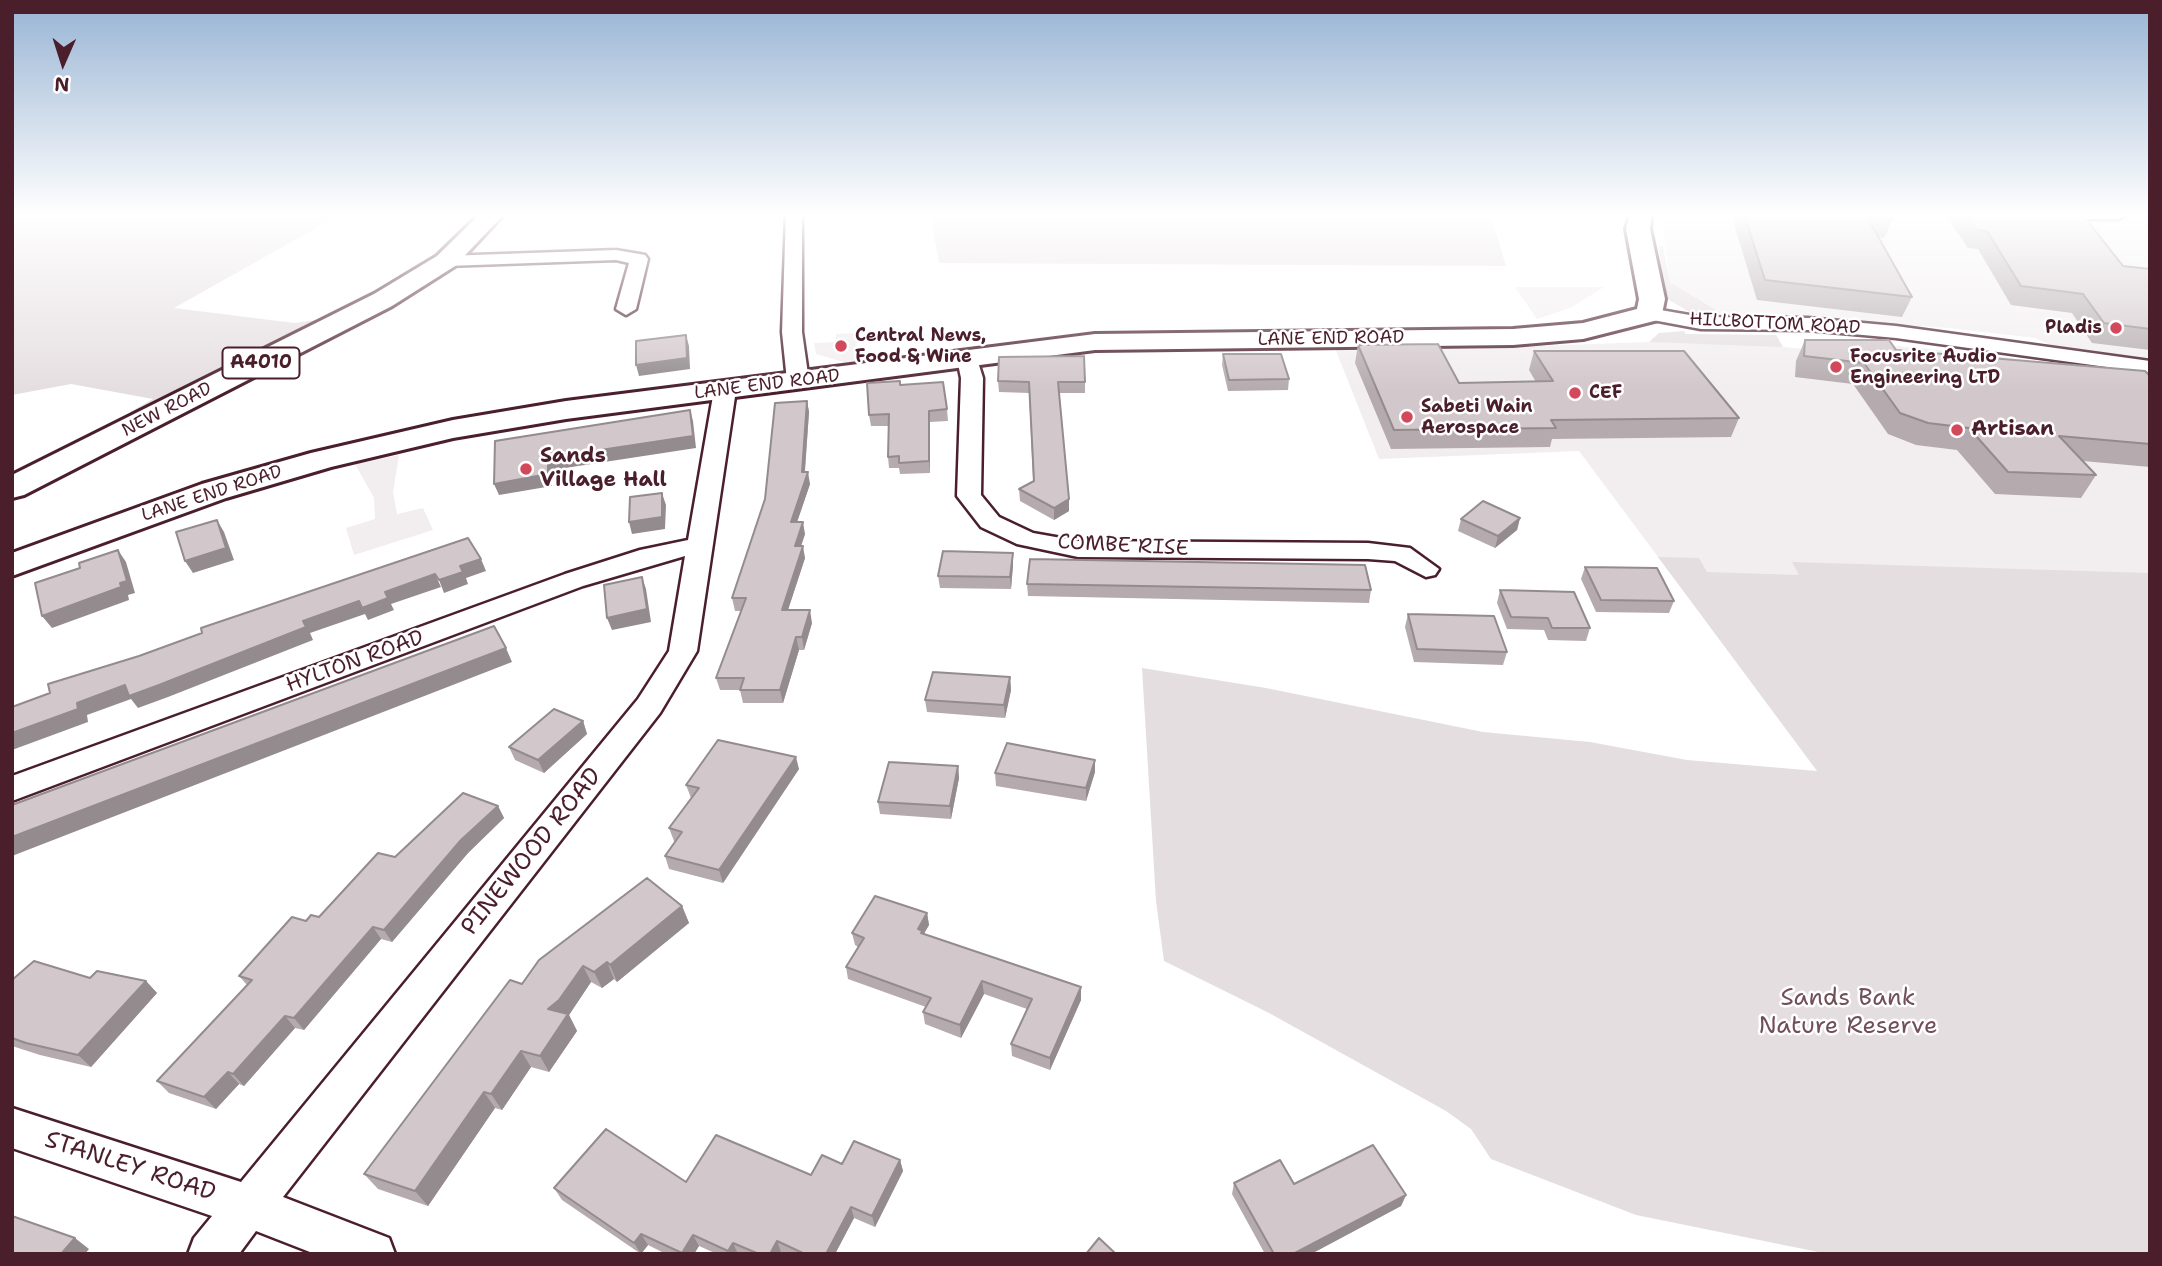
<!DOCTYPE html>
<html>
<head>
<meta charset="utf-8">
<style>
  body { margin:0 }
  #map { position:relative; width:2162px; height:1266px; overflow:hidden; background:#fff; font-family:"Shantell Sans",sans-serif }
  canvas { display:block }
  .frame { position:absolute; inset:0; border:14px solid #4a1f2b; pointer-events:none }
  .north { position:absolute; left:28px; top:28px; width:70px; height:70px; -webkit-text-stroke:5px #fff; paint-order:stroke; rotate:183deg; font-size:19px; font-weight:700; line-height:28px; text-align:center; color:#4a1f2b }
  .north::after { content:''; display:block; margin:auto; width:24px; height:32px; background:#4a1f2b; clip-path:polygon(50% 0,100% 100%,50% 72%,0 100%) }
</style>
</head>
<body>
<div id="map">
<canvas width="2162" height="1266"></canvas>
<div class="frame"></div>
<div class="north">N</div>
</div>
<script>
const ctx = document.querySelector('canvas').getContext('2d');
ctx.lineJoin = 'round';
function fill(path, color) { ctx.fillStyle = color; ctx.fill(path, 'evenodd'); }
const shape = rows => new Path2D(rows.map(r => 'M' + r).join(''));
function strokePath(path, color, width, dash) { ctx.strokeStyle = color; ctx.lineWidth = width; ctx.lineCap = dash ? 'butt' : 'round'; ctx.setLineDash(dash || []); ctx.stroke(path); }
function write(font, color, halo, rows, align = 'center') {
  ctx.font = font + ' "Shantell Sans",sans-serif'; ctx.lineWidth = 5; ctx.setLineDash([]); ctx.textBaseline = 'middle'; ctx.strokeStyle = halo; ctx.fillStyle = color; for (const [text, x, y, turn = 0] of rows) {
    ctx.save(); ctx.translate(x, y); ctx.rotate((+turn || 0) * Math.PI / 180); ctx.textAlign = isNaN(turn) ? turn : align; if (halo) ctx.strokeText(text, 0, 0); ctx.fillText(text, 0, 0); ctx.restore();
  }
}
fill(shape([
  [1661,214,2150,214,2150,360,2057,348,2035,338,1949,328,1721,313,1670,282],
  [1515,287,1604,287,1572,307,1537,319],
  [855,333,859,361,844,362,816,354,814,343,836,342,836,334],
  [1833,340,1984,354,2085,370,2150,396,2150,761,1818,771,1579,451,1379,459,1335,348,1458,349,1649,342,1734,343,1818,350],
  [399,455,393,492,397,514,423,508,433,530,354,555,346,528,375,519,374,498,355,464]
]), '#f2eeef');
fill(shape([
  [12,214,341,214,174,308,294,323,338,317,143,414,130,412,153,399,71,384,12,395],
  [930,214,1515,214,1491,216,1506,266,939,263],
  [1663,246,1670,282,1721,313,1691,313,1664,297,1659,247],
  [1684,331,1686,334,1776,335,1783,347,1649,342,1659,333],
  [1658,557,1699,558,1707,572,1799,575,1792,562,2150,573,2150,1254,1828,1254,1636,1215,1491,1159,1471,1129,1446,1111,1269,1013,1164,961,1156,901,1142,668,1266,688,1483,732,1590,742,1687,760,1817,771]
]), '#e5dee0');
const street = shape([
  [786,214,802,214,802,332,809,381,798,387,787,381,782,332,786,214],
  [2058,214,2127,214,2119,219,2066,219,2058,214],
  [616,250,645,255,648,259,636,309,626,315,616,309,629,263,616,260,446,266,437,261,446,256,616,250],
  [1649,308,1701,317,1808,318,1896,326,2150,361,2150,373,1896,338,1808,330,1701,329,1642,318,1639,314,1649,308],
  [967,353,977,359,983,378,981,495,999,517,1033,533,1078,541,1368,543,1410,548,1439,569,1435,575,1426,577,1395,561,1368,559,1078,557,1017,544,981,527,957,496,961,378,957,359,967,353],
  [725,384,736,390,697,651,660,713,283,1197,389,1238,395,1254,315,1254,256,1231,239,1254,188,1254,194,1238,212,1216,12,1148,12,1108,241,1182,638,699,669,651,685,556,583,586,12,801,12,776,565,574,640,550,688,540,714,390,725,384]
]);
const secondary = shape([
  [1630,214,1652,214,1650,229,1665,299,1662,314,1658,320,1583,339,1513,345,1095,350,566,419,453,438,331,467,226,498,12,576,12,553,202,484,311,453,453,420,566,401,1095,334,1513,329,1583,323,1637,309,1639,299,1626,229,1630,214]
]);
const highway = shape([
  [480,214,504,214,455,266,392,306,24,495,12,498,12,475,374,294,437,256,480,214]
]);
strokePath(street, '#4a1f2b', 5);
strokePath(secondary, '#4a1f2b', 6);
strokePath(highway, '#4a1f2b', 6);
fill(street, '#fff');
fill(secondary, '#fff');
fill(highway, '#fff');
fill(shape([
  [1731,214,1890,214,1893,219,1884,238,1879,237,1912,297,1902,317,1757,300],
  [1945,214,2082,214,2123,266,2150,269,2150,350,2092,343,2072,313,2011,305,1978,249,1968,248],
  [1805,340,2150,376,2150,467,2083,461,2096,475,2081,498,1995,494,1957,450,1916,445,1888,434,1853,384,1795,377,1796,361],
  [1358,345,1459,383,1536,382,1529,370,1534,351,1739,418,1731,437,1552,439,1550,447,1391,449,1355,363],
  [1223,354,1289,379,1288,390,1228,391,1222,365],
  [998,381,1085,382,1085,393,1059,393,1069,511,1054,520,1020,501,1019,489,1033,481,1029,393,999,392],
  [900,385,947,409,948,421,930,422,930,473,900,474,899,468,889,468,888,457,889,426,871,426,869,415],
  [807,401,809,412,805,472,810,484,797,522,805,534,801,546,805,558,788,610,812,623,804,650,799,650,783,703,743,703,740,690,720,690,716,678,741,611,735,611,732,598],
  [1520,518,1517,530,1495,548,1458,531,1461,519],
  [1013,565,1011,589,940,588,938,576],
  [1585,567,1674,601,1669,613,1596,612,1581,579],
  [1027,584,1371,590,1369,603,1028,596],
  [1500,590,1590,628,1586,641,1548,640,1544,630,1507,629,1497,603],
  [1408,614,1507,652,1503,665,1414,662,1405,627],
  [1010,677,1011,690,1005,718,927,712,925,700],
  [583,721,587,734,544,773,515,760,509,747],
  [1095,760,1095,772,1086,801,996,786,995,773],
  [958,766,959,778,951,819,880,814,878,802],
  [799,769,723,883,669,869,665,856,675,841,674,841,669,828,691,798,686,785],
  [498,806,504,818,468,853,392,942,381,939,304,1030,295,1028,244,1086,239,1084,216,1109,169,1093,157,1081,247,985,239,976,306,921,319,917,395,857],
  [682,906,689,923,617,982,614,979,602,988,591,982,569,1015,577,1031,549,1072,531,1067,502,1110,495,1108,428,1206,378,1189,364,1174,522,984],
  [927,913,929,925,924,934,1081,1000,1050,1070,1012,1056,1011,1044,1027,1009,984,994,961,1038,925,1024,923,1012,926,1007,848,979,846,967,858,947,855,945,852,933],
  [90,978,146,981,157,993,91,1067,40,1055,12,1046,12,980],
  [900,1160,903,1171,875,1227,854,1218,835,1254,785,1254,781,1252,780,1254,717,1254,699,1246,694,1254,666,1254,648,1245,641,1254,562,1200,554,1188,811,1175,842,1164],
  [1234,1183,1294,1184,1406,1195,1401,1206,1311,1254,1265,1254,1232,1194]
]), '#b5abaf');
fill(shape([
  [686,335,689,346,690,369,639,376,636,365],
  [807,401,809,412,804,481,808,472,810,484,793,534,791,522,802,472],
  [690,410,693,421,696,448,552,470,552,486,499,495,494,484,548,458],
  [929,411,930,422,930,473,929,461],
  [662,493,666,505,665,529,632,534,629,522],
  [1069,499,1069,511,1054,520,1054,508],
  [1520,518,1517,530,1495,548,1498,536],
  [217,520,224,532,234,560,193,573,185,561],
  [803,522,805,534,797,558,795,546],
  [803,546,805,558,784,622,782,610],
  [118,550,126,562,135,593,128,595,129,600,52,628,42,616,120,583],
  [1013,553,1013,565,1011,589,1010,577],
  [481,559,486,571,466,578,468,584,444,593,439,580,460,566],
  [435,574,441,587,391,604,385,592],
  [642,577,646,589,651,622,612,630,607,618],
  [388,598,394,610,368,620,365,614,310,633,313,640,168,697,138,708,131,699,87,715,88,722,12,750,12,733,77,703,359,601],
  [810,610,812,623,804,650,802,637],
  [796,637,799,650,783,703,780,690],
  [506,648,512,662,12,856,12,837],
  [1010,677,1011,690,1005,718,1004,705],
  [583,721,587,734,544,773,538,760],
  [796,757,799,769,723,883,719,870],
  [1095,760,1095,772,1086,801,1086,788],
  [958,766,959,778,951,819,950,806],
  [498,806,504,818,468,853,392,942,384,930,461,840],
  [682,906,689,923,617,982,610,965],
  [927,913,929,925,923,935,918,929],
  [373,927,381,939,304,1030,294,1018],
  [607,962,614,979,602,988,594,972],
  [583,966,591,982,569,1015,577,1031,549,1072,540,1056,548,1009],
  [146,981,157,993,91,1067,78,1055],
  [982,981,984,994,961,1038,960,1025],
  [1081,987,1081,1000,1050,1070,1050,1058],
  [285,1016,295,1028,244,1086,233,1074],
  [521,1051,531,1067,502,1110,491,1094],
  [228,1072,239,1084,216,1109,204,1097],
  [484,1092,495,1108,428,1206,415,1191],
  [900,1160,903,1171,875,1227,872,1216],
  [1406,1195,1401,1206,1311,1254,1293,1254],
  [851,1207,854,1218,835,1254,826,1254],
  [641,1234,648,1245,641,1254,634,1243],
  [693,1235,699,1246,694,1254,683,1254,682,1253],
  [75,1238,89,1249,85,1254,61,1254],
  [777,1241,781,1252,780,1254,770,1254],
  [733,1243,738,1254,730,1254,728,1251]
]), '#938b8e');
const building = shape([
  [1744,214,1890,214,1893,219,1867,217,1912,297,1765,280,1744,214],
  [1965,214,2082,214,2123,266,2150,269,2150,329,2104,323,2083,294,2021,286,1987,231,1977,230,1965,214],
  [686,335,687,358,636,365,636,341,686,335],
  [1805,340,1889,340,1896,350,2145,371,2150,376,2150,444,2059,436,2096,475,2008,472,1969,428,1928,423,1900,413,1864,363,1804,356,1805,340],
  [1438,344,1459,383,1553,381,1534,351,1684,351,1739,418,1551,420,1556,428,1394,430,1358,345,1438,344],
  [1223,354,1281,354,1289,379,1229,380,1223,354],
  [1084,356,1085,382,1058,382,1069,499,1054,508,1019,489,1034,481,1029,382,998,381,999,357,1084,356],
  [900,381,900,385,943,382,947,409,929,411,929,461,899,463,899,456,888,457,889,414,869,415,867,383,900,381],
  [807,401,802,472,808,472,791,522,803,522,795,546,803,546,782,610,810,610,802,637,796,637,780,690,740,690,744,678,716,678,746,598,732,598,765,499,775,403,807,401],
  [690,410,693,436,548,458,548,474,494,484,495,441,690,410],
  [662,493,662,517,629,522,630,497,662,493],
  [1483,501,1520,518,1498,536,1461,519,1483,501],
  [217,520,226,548,185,561,176,532,217,520],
  [468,538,481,559,460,566,463,572,439,580,435,574,385,592,388,598,362,608,359,601,303,621,306,627,159,685,129,696,125,685,77,703,78,709,12,733,12,707,50,693,48,684,139,656,202,633,201,628,468,538],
  [118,550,127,581,120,583,121,587,42,616,35,583,80,568,79,563,118,550],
  [943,551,1013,553,1010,577,938,576,943,551],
  [1030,559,1365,565,1371,590,1027,584,1030,559],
  [1585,567,1657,568,1674,601,1601,600,1585,567],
  [642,577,647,609,607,618,604,585,642,577],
  [1500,590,1574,592,1590,628,1552,628,1548,618,1511,617,1500,590],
  [1408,614,1494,616,1507,652,1417,649,1408,614],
  [494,626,506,648,12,837,12,805,494,626],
  [933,672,1010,677,1004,705,925,700,933,672],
  [554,709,583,721,538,760,509,747,554,709],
  [718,740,796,757,719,870,665,856,682,832,669,828,699,788,686,785,718,740],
  [1007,743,1095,760,1086,788,995,773,1007,743],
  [889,762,958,766,950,806,878,802,889,762],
  [463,793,498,806,461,840,384,930,373,927,294,1018,285,1016,233,1074,228,1072,204,1097,157,1081,252,980,239,976,292,917,306,921,311,915,319,917,378,853,395,857,463,793],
  [647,878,682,906,610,965,607,962,594,972,583,966,559,1000,548,1009,568,1014,540,1056,521,1051,491,1094,484,1092,415,1191,364,1174,510,980,522,984,539,960,647,878],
  [875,896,927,913,918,929,923,931,921,933,1081,987,1050,1058,1011,1044,1032,999,982,981,960,1025,923,1012,931,998,846,967,864,938,852,933,875,896],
  [34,961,90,978,97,971,146,981,78,1055,26,1043,12,1038,12,980,34,961],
  [606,1129,686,1182,716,1135,811,1175,822,1155,842,1164,854,1141,900,1160,872,1216,851,1207,826,1254,805,1254,777,1241,770,1254,759,1254,733,1243,728,1251,693,1235,682,1253,641,1234,634,1243,554,1188,606,1129],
  [1373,1145,1406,1195,1293,1254,1274,1254,1234,1183,1280,1160,1294,1184,1373,1145],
  [12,1216,75,1238,61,1254,12,1254,12,1216],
  [1099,1238,1116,1254,1086,1254,1099,1238]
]);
fill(building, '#d2c7cb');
strokePath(building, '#938b8e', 2);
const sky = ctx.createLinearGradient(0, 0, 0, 391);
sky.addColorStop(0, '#98b4d4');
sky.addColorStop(0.55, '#fff');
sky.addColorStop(1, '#ffffff00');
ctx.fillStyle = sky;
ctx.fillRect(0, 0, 2162, 391);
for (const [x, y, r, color] of [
  [2116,328,7,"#d1495b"],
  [841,346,7,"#d1495b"],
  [1836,367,7,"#d1495b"],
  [1575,393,7,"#d1495b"],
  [1407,417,7,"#d1495b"],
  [1957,430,7,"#d1495b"],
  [526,469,7,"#d1495b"]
]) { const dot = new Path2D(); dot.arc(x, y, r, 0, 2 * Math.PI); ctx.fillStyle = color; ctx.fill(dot); strokePath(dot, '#fff', 2.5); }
write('18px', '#4a1f2b', '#fff', [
  ["HILLBOTTOM ROAD",1775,324,3],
  ["LANE END ROAD",1331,339,-1],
  ["LANE END ROAD",767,385,-7],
  ["NEW ROAD",167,410,-27],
  ["LANE END ROAD",212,494,-18]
]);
write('bold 18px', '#4a1f2b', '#fff', [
  ["Pladis",2102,328,"right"],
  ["Central News,",855,336],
  ["Food & Wine",855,357],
  ["Focusrite Audio",1850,357],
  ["Engineering LTD",1850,378],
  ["CEF",1589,393],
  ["Sabeti Wain",1421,407],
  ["Aerospace",1421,428]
], 'left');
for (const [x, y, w] of [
  [261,363,77]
]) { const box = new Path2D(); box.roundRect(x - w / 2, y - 15.5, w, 31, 5); ctx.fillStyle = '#fff'; ctx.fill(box); strokePath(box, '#4a1f2b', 2); }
write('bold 19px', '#4a1f2b', null, [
  ["A4010",261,363]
]);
write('bold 21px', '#4a1f2b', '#fff', [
  ["Artisan",1971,430],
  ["Sands",540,457],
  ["Village Hall",540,481]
], 'left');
write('21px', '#4a1f2b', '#fff', [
  ["COMBE RISE",1123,546,3],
  ["HYLTON ROAD",355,662,-20]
]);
write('24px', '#4a1f2b', '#fff', [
  ["PINEWOOD ROAD",532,852,-51],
  ["STANLEY ROAD",130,1167,18]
]);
write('24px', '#714f58', '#fff', [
  ["Sands Bank",1848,999],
  ["Nature Reserve",1848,1027]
]);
</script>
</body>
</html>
